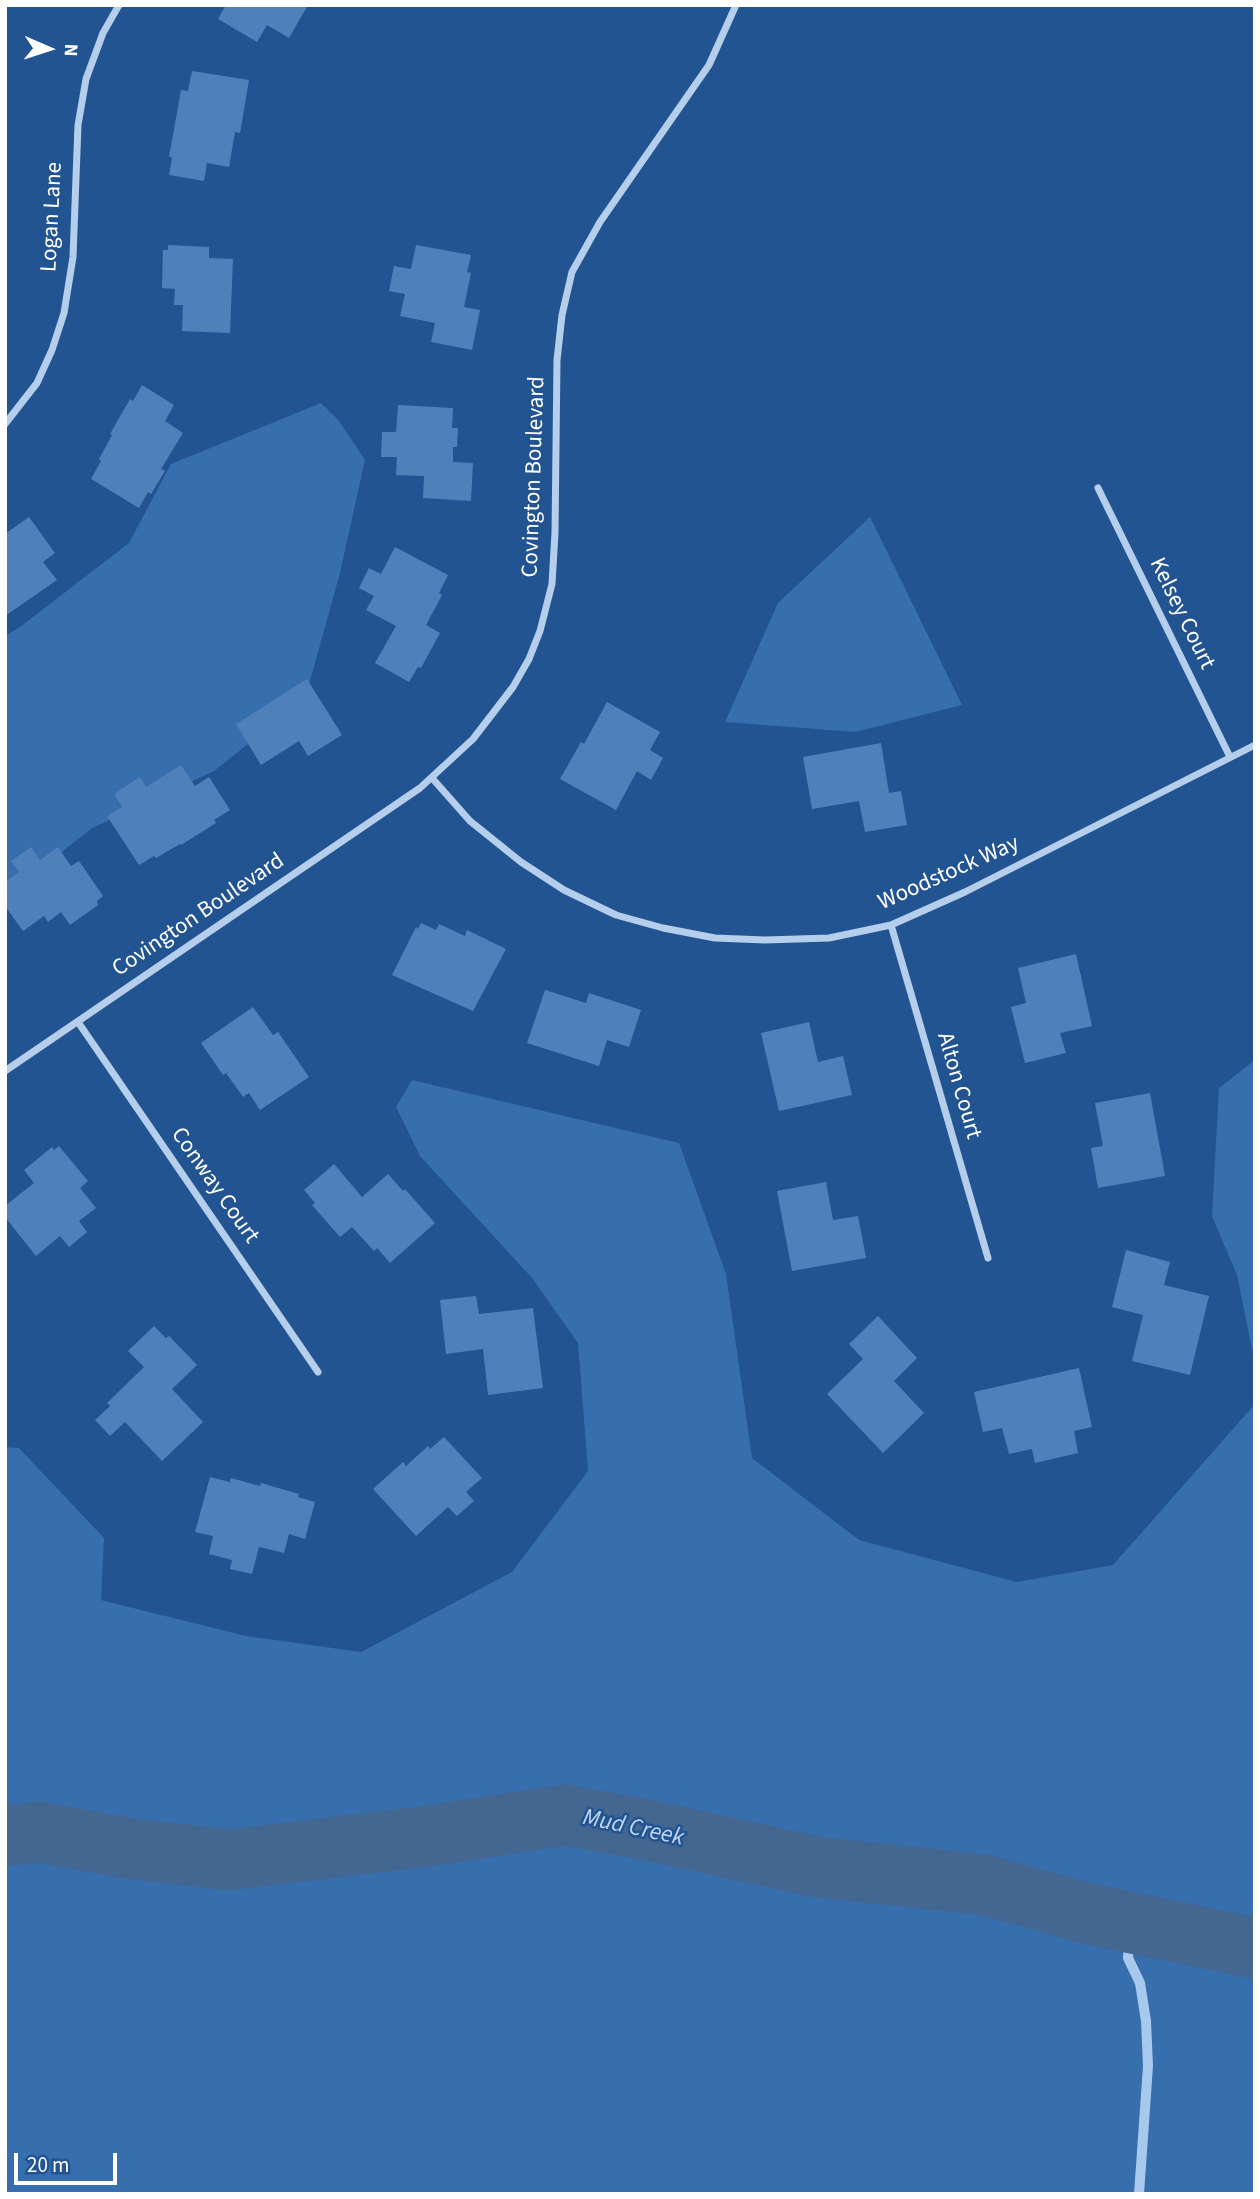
<!DOCTYPE html>
<html>
<head>
<meta charset="utf-8">
<style>
  body { margin:0 }
  #map { position:relative; width:1260px; height:2199px; overflow:hidden; background:#225491; font-family:"Source Sans 3",sans-serif }
  canvas { display:block }
  .frame { position:absolute; inset:0; border:7px solid #fff; pointer-events:none }
  .north { position:absolute; left:14px; top:14px; width:70px; height:70px; -webkit-text-stroke:5px #225491; paint-order:stroke; rotate:93deg; font-size:19px; font-weight:700; line-height:28px; text-align:center; color:#fff }
  .north::after { content:''; display:block; margin:auto; width:24px; height:32px; background:#fff; clip-path:polygon(50% 0,100% 100%,50% 72%,0 100%) }
  .scale { position:absolute; left:14px; top:2153px; width:103px; height:32px; box-sizing:border-box; border:4px solid #fff; border-top:0; padding-left:9px; font-size:21px; line-height:24px; white-space:nowrap; color:#fff; -webkit-text-stroke:5px #225491; paint-order:stroke }
</style>
</head>
<body>
<div id="map">
<canvas width="1260" height="2199"></canvas>
<div class="frame"></div>
<div class="north">N</div>
<div class="scale">20 m</div>
</div>
<script>
const ctx = document.querySelector('canvas').getContext('2d');
ctx.lineJoin = 'round';
function fill(path, color) { ctx.fillStyle = color; ctx.fill(path, 'evenodd'); }
const shape = rows => new Path2D(rows.map(r => 'M' + r).join(''));
function strokePath(path, color, width, dash) { ctx.strokeStyle = color; ctx.lineWidth = width; ctx.lineCap = dash ? 'butt' : 'round'; ctx.setLineDash(dash || []); ctx.stroke(path); }
function write(font, color, halo, rows, align = 'center') {
  ctx.font = font + ' "Source Sans 3",sans-serif'; ctx.lineWidth = 5; ctx.setLineDash([]); ctx.textBaseline = 'middle'; ctx.strokeStyle = halo; ctx.fillStyle = color; for (const [text, x, y, turn = 0] of rows) {
    ctx.save(); ctx.translate(x, y); ctx.rotate((+turn || 0) * Math.PI / 180); ctx.textAlign = isNaN(turn) ? turn : align; if (halo) ctx.strokeText(text, 0, 0); ctx.fillText(text, 0, 0); ctx.restore();
  }
}
fill(shape([
  [321,403,339,421,365,460,340,573,305,699,214,771,92,828,5,897,5,636,20,627,129,543,171,464],
  [870,517,962,705,855,732,725,722,778,603],
  [1255,1060,1255,1365,1237,1275,1212,1216,1219,1088],
  [412,1080,679,1143,726,1274,752,1458,859,1540,1017,1582,1113,1565,1255,1404,1255,2194,5,2194,5,1447,19,1448,104,1538,101,1600,246,1636,361,1652,512,1572,588,1471,578,1343,532,1278,420,1156,396,1107]
]), '#366eae');
strokePath(shape([
  [1130,1922,1128,1958,1140,1983,1146,2021,1148,2066,1139,2194]
]), '#a8c9ed', 10);
strokePath(shape([
  [5,1836,39,1832,126,1848,228,1860,420,1837,566,1815,653,1831,817,1867,986,1885,1089,1914,1255,1948]
]), '#446792', 61);
fill(shape([
  [226,5,308,5,289,38,267,25,257,42,218,19],
  [192,71,249,80,240,133,235,132,229,167,207,163,204,181,169,175,172,157,169,157,181,90,188,91],
  [168,245,209,247,209,258,233,259,230,333,182,331,183,305,174,305,175,289,162,288,163,250,168,250],
  [416,245,471,255,467,272,471,273,464,307,480,310,472,350,431,342,435,323,400,316,405,294,389,291,394,266,411,269],
  [142,385,174,405,165,421,183,433,161,469,165,471,151,494,148,492,139,508,91,479,101,461,99,459,112,435,110,434,130,399,133,401],
  [398,405,453,408,452,428,458,428,457,447,453,447,453,462,473,463,471,501,423,498,424,476,396,475,397,457,381,457,382,432,396,432],
  [29,517,55,553,43,562,57,580,5,616,5,534],
  [395,547,448,575,439,593,442,595,426,625,440,633,421,668,418,667,409,682,375,663,396,626,366,610,374,596,359,588,369,568,381,574],
  [307,679,342,735,308,756,299,741,261,765,236,724],
  [607,702,660,732,650,750,663,758,651,780,637,771,616,810,560,779,581,742,584,744],
  [881,743,889,793,901,791,907,825,865,832,859,801,812,809,803,757],
  [181,765,195,786,209,777,230,810,214,820,216,823,181,845,180,844,156,858,154,856,139,865,107,816,122,807,114,794,140,777,146,787],
  [31,847,40,860,58,847,71,866,79,861,103,896,97,901,98,905,70,925,61,912,48,922,44,916,23,931,5,906,5,882,19,872,11,861],
  [421,923,436,930,439,924,465,936,467,930,506,949,473,1011,392,975,416,927,418,929],
  [1076,954,1092,1026,1060,1033,1066,1053,1025,1063,1011,1007,1026,1003,1018,968],
  [545,990,586,1003,589,993,641,1010,629,1047,607,1040,599,1066,527,1043],
  [253,1007,273,1035,278,1032,309,1077,260,1110,249,1093,243,1097,226,1073,223,1075,201,1043],
  [809,1022,818,1062,843,1056,852,1095,779,1111,761,1033],
  [1150,1093,1165,1176,1098,1188,1091,1148,1103,1146,1095,1103],
  [59,1146,88,1181,80,1188,96,1208,79,1221,87,1232,69,1247,60,1236,36,1256,5,1217,5,1206,34,1183,24,1170,52,1147,54,1150],
  [334,1164,362,1197,388,1174,403,1191,405,1189,435,1223,390,1263,377,1248,374,1251,352,1227,340,1237,312,1205,315,1203,304,1190],
  [826,1182,833,1220,858,1216,866,1258,792,1271,777,1191],
  [1126,1250,1170,1262,1164,1285,1209,1296,1190,1375,1132,1361,1143,1315,1112,1307],
  [476,1296,479,1314,533,1308,543,1388,488,1395,483,1349,446,1354,440,1300],
  [878,1316,917,1358,894,1381,924,1413,883,1453,827,1394,863,1359,849,1344],
  [154,1326,166,1338,169,1336,197,1365,172,1389,203,1422,162,1461,125,1422,110,1436,95,1420,110,1406,107,1403,144,1367,128,1351],
  [1079,1368,1092,1427,1074,1431,1078,1453,1035,1463,1032,1449,1009,1454,1002,1428,983,1432,974,1392],
  [444,1437,482,1478,466,1492,474,1501,457,1516,448,1507,416,1536,373,1489,403,1462,406,1466,428,1446,430,1449],
  [210,1477,230,1482,231,1478,260,1486,261,1483,299,1494,298,1497,315,1502,305,1539,289,1534,284,1553,259,1547,252,1574,230,1569,232,1560,209,1554,213,1536,195,1532]
]), '#4f80b9');
strokePath(shape([
  [5,424,37,383,52,350,64,313,73,257,78,125,86,79,103,33,119,5],
  [1098,488,1230,757],
  [432,778,470,821,521,862,564,890,616,915,663,928,715,938,765,940,829,938,891,925,965,892,1255,745],
  [891,925,988,1258],
  [78,1022,318,1372],
  [5,1071,420,788,473,739,513,687,529,659,540,631,552,584,555,533,557,360,562,315,572,272,600,222,709,65,736,5]
]), '#b4ceec', 7);
write('23px', '#fff', '#225491', [
  ["Logan Lane",53,217,-87],
  ["Covington Boulevard",535,477,-88],
  ["Kelsey Court",1181,614,64],
  ["Woodstock Way",949,874,-24],
  ["Covington Boulevard",199,916,-34],
  ["Alton Court",958,1086,74],
  ["Conway Court",214,1186,55]
]);
write('italic 24px', '#c0d8f3', '#225491', [
  ["Mud Creek",633,1829,12]
]);
</script>
</body>
</html>
